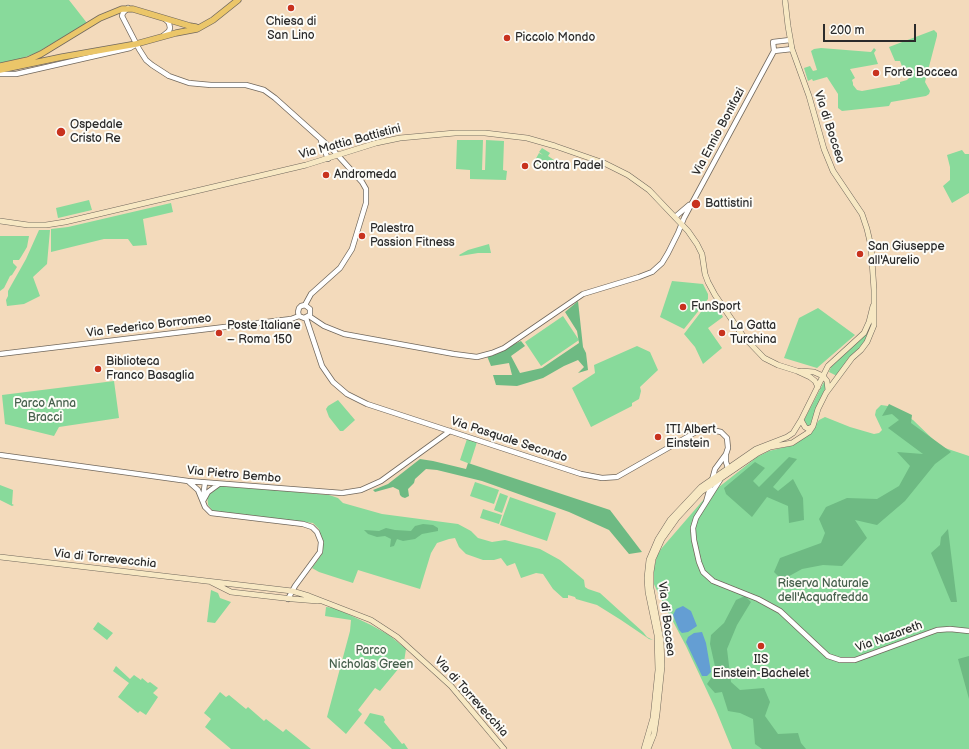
<!DOCTYPE html>
<html>
<head>
<meta charset="utf-8">
<style>
  body { margin:0 }
  #map { position:relative; width:969px; height:749px; overflow:hidden; background:#f3dabb; font-family:"Balsamiq Sans",sans-serif }
  canvas { display:block }
  .scale { position:absolute; left:823px; top:24px; width:93px; height:18px; box-sizing:border-box; border:2px solid #2b2b2b; border-top:0; padding-left:5px; font-size:12px; line-height:14px; white-space:nowrap; color:#2b2b2b; -webkit-text-stroke:3px #fdfcf7; paint-order:stroke }
</style>
</head>
<body>
<div id="map">
<canvas width="969" height="749"></canvas>
<div class="scale">200 m</div>
</div>
<script>
const ctx = document.querySelector('canvas').getContext('2d');
ctx.lineJoin = 'round';
function fill(path, color) { ctx.fillStyle = color; ctx.fill(path, 'evenodd'); }
const shape = rows => new Path2D(rows.map(r => 'M' + r).join(''));
function strokePath(path, color, width, dash) { ctx.strokeStyle = color; ctx.lineWidth = width; ctx.lineCap = dash ? 'butt' : 'round'; ctx.setLineDash(dash || []); ctx.stroke(path); }
function write(font, color, halo, rows, align = 'center') {
  ctx.font = font + ' "Balsamiq Sans",sans-serif'; ctx.lineWidth = 4; ctx.setLineDash([]); ctx.textBaseline = 'middle'; ctx.strokeStyle = halo; ctx.fillStyle = color; for (const [text, x, y, turn = 0] of rows) {
    ctx.save(); ctx.translate(x, y); ctx.rotate((+turn || 0) * Math.PI / 180); ctx.textAlign = isNaN(turn) ? turn : align; if (halo) ctx.strokeText(text, 0, 0); ctx.fillText(text, 0, 0); ctx.restore();
  }
}
fill(shape([
  [0,0,69,0,87,23,36,53,20,59,0,63],
  [934,30,937,33,937,36,925,82,930,91,929,94,926,96,891,102,889,106,842,111,838,108,838,94,827,77,813,81,812,79,808,81,804,68,810,66,813,71,817,70,811,51,814,49,821,48,871,52,874,48,876,50,874,53,878,64,850,69,855,78,852,80,853,83,853,85,857,90,862,91,900,84,900,82,907,80,909,78,905,74,900,61,895,61,889,47],
  [457,140,483,140,482,170,485,170,486,140,504,141,503,170,507,171,506,180,470,179,470,170,456,169],
  [542,148,550,153,548,156,557,162,552,170,543,164,542,167,534,162,539,153,543,155,539,152],
  [962,150,965,154,969,154,969,193,952,203,943,186,950,180,950,167,947,155],
  [89,200,92,210,58,218,56,208],
  [171,203,173,212,143,219,147,245,133,246,128,239,104,239,51,252,51,229,68,227],
  [39,230,50,230,47,264,33,277,40,296,24,304,7,306,6,300,8,296,8,291,26,259],
  [0,236,29,236,27,247,21,257,19,260,13,260,13,263,17,267,12,275,10,276,4,288,0,291],
  [489,244,491,253,478,253,460,256,459,255,468,250],
  [672,281,703,284,708,294,708,299,684,329,660,317],
  [707,304,712,312,718,308,723,317,708,328,722,348,703,364,695,347,684,334],
  [818,308,855,335,817,368,784,358,799,318],
  [563,316,579,340,541,366,525,342],
  [873,319,872,326,865,343,837,376,829,372,831,367,854,345],
  [637,346,650,352,658,370,640,387,641,391,639,399,632,403,632,406,591,427,572,388,595,373,594,365],
  [825,380,826,387,817,406,812,425,808,427,803,422,804,420],
  [114,381,119,418,59,427,54,436,5,424,2,395],
  [338,400,355,420,343,431,340,431,329,417,326,409,328,406],
  [881,405,888,406,913,420,938,444,942,447,969,456,969,749,732,749,716,710,686,646,659,595,653,582,654,568,657,556,661,549,705,498,757,457,769,451,794,445,813,429,819,420,825,417,850,427,874,434,879,433,882,430,875,415,876,410],
  [467,439,477,442,470,464,460,460],
  [475,482,499,490,494,504,470,496],
  [0,485,13,490,12,504,14,505,12,506,0,500],
  [220,485,329,495,338,498,343,503,382,514,458,524,471,531,478,538,492,542,505,540,540,549,560,560,584,580,585,587,588,589,600,593,643,632,647,637,653,640,649,639,621,620,597,605,576,599,575,597,568,595,568,598,563,598,553,589,543,574,536,573,521,578,515,563,507,566,501,558,494,560,483,560,466,554,459,547,455,538,449,539,437,543,431,553,420,589,358,570,353,583,319,572,312,568,322,554,323,548,319,529,313,523,213,511,208,505,207,494],
  [500,493,508,496,502,513,494,510],
  [510,497,556,513,547,541,500,525],
  [483,509,502,515,499,524,480,518],
  [211,590,218,593,220,598,231,602,215,623,207,622],
  [326,607,335,608,371,625,389,635,406,649,404,662,380,691,375,688,358,710,362,714,346,734,327,717,350,631,351,620,325,616],
  [98,622,113,633,107,640,93,629],
  [116,666,130,679,134,675,141,680,142,678,148,683,150,682,158,688,153,693,158,697,146,715,140,711,138,713,118,697,129,683,113,671],
  [220,692,226,697,229,695,246,709,248,707,264,721,266,719,283,732,286,729,311,749,231,749,205,727,211,719,204,713],
  [370,713,383,716,385,720,384,722,402,744,404,743,408,749,392,749,364,723]
]), '#88da9b');
fill(shape([
  [578,301,583,347,586,353,588,370,578,373,584,367,578,360,564,366,543,378,517,386,496,385,493,375,512,375,509,363,491,366,487,356,521,341,525,346,511,356,520,373,542,368,579,343,577,331,565,312],
  [889,404,912,415,911,423,951,452,935,464,905,501,877,525,855,520,867,538,842,566,823,565,802,569,782,580,774,572,780,558,821,543,825,533,819,519,826,507,847,498,877,499,899,486,910,466,897,452,923,454,888,428,899,420,892,414,882,416],
  [789,457,797,459,773,487,778,491,793,479,803,498,804,520,789,523,788,506,767,497,752,517,726,494,724,488,755,462,765,468,753,481,759,487],
  [420,459,433,461,466,469,468,463,610,510,642,552,629,554,609,530,569,512,482,481,437,470,426,469,415,479,414,483,408,489,409,496,405,498,402,497,400,495,399,490,393,487,375,492,373,490,388,484],
  [423,524,433,525,438,528,438,531,422,534,415,539,403,541,397,539,394,546,390,547,391,539,385,536,377,537,368,534,364,530,379,531,386,528,395,530,411,531,415,526],
  [948,529,957,602,951,602,931,553,940,545,941,537],
  [745,596,751,602,737,625,727,649,731,682,740,690,764,688,770,702,765,716,778,734,798,733,801,743,806,749,762,749,755,744,753,719,740,713,728,711,722,692,715,693,707,684,716,671,710,644,711,635,724,623,736,600],
  [969,656,969,699,958,659]
]), '#6eba83');
fill(shape([
  [683,606,691,611,697,626,688,632,682,633,679,630,673,615,676,609],
  [702,632,706,643,711,672,707,676,702,676,686,642,688,637,694,633]
]), '#649ed3');
const tertiary = shape([
  [128,8,123,13,122,16,139,49,146,60,152,65,169,76,189,83,211,85,246,85,264,90,275,98,333,150,362,182,366,189,366,203,352,249,340,268,311,294,305,305],
  [164,35,169,31,170,28,169,23,165,19],
  [774,51,773,42,790,40],
  [774,51,792,49],
  [0,74,16,74,130,48,135,45],
  [321,141,328,159],
  [675,217,689,205],
  [299,316,304,318,310,315,310,309,305,305],
  [299,316,298,312,299,308,301,306,305,305],
  [309,316,324,326,344,334,454,354,477,357,492,353,504,348,583,294,639,277,652,272,662,263,668,253,678,233,684,218,774,51],
  [306,318,322,366,333,382,347,394,367,404,581,474,602,478,617,477,696,432,708,429,721,432,727,438,728,448,726,454,715,469,706,502],
  [0,354,291,319,299,316],
  [0,455,188,481,342,493,361,490,381,481,450,431],
  [726,455,726,462,728,468],
  [720,480,696,518,693,528,694,540,699,562,703,572,713,581,758,599,780,611,828,656,840,660,855,660,937,630,950,629,969,631],
  [189,482,198,490,205,507,211,513,303,524,312,527,317,532,321,542,320,552,295,586,288,599],
  [203,497,205,483],
  [203,501,208,492,219,484]
]);
const secondary = shape([
  [0,221,28,225,46,225,65,222,306,165,376,143,400,138,455,133,485,133,527,138,555,146,604,163,628,175,649,190,688,231,697,244,702,254,705,274,708,282,715,295,743,336,764,358,778,365,797,371,810,377,815,381,818,387],
  [801,371,814,372,823,376,827,381,828,390],
  [801,420,805,427,808,429,812,427],
  [0,557,275,589,292,591,309,596,371,620,397,637,451,686,504,749],
  [211,582,231,592,293,599,318,601],
  [644,749,653,718,658,670,657,635,648,592,647,578,649,560,658,539,670,520,701,487,756,449,787,437,793,433,801,420,828,366,864,333,869,322,873,306],
  [648,749,654,734,657,714,662,666,661,641,651,588,651,572,653,559,662,539,677,518,701,492,758,453,770,447,792,443,809,432,813,426,818,409,826,393,852,358,861,350,867,342,874,325,874,290,871,246,867,229,862,214,833,171,824,149,809,96,792,49,788,26,785,0]
]);
const primary = shape([
  [0,66,28,60,41,54,100,18,122,9,133,9,190,26,196,27],
  [0,70,62,57,136,44,176,33,197,29,213,20,238,0]
]);
strokePath(tertiary, '#71685d', 6);
strokePath(secondary, '#71685d', 6);
strokePath(primary, '#71685d', 7);
strokePath(tertiary, '#fff', 4.5);
strokePath(secondary, '#f7e8c3', 5);
strokePath(primary, '#ebc669', 5.5);
for (const [x, y, r, color] of [
  [291,8,4,"#c8321e"],
  [507,38,4,"#c8321e"],
  [876,73,4,"#c8321e"],
  [61,132,5,"#c8321e"],
  [525,166,4,"#c8321e"],
  [326,175,4,"#c8321e"],
  [696,204,5,"#c8321e"],
  [362,236,4,"#c8321e"],
  [860,254,4,"#c8321e"],
  [683,307,4,"#c8321e"],
  [219,333,4,"#c8321e"],
  [722,333,4,"#c8321e"],
  [98,369,4,"#c8321e"],
  [658,437,4,"#c8321e"],
  [761,646,4,"#c8321e"]
]) { const dot = new Path2D(); dot.arc(x, y, r, 0, 2 * Math.PI); ctx.fillStyle = color; ctx.fill(dot); strokePath(dot, '#fdfcf7', 1.5); }
write('12px', '#2b2b2b', '#fdfcf7', [
  ["Chiesa di",291,22,"center"],
  ["San Lino",291,36,"center"],
  ["Piccolo Mondo",515,38],
  ["Forte Boccea",884,73],
  ["Ospedale",70,125],
  ["Cristo Re",70,139],
  ["Contra Padel",533,166],
  ["Andromeda",334,175],
  ["Battistini",705,204],
  ["Palestra",370,229],
  ["Passion Fitness",370,243],
  ["San Giuseppe",868,247],
  ["all'Aurelio",868,261],
  ["FunSport",691,307],
  ["Poste Italiane",227,326],
  ["– Roma 150",227,340],
  ["La Gatta",730,326],
  ["Turchina",730,340],
  ["Biblioteca",106,362],
  ["Franco Basaglia",106,376],
  ["ITI Albert",666,430],
  ["Einstein",666,444],
  ["IIS",761,660,"center"],
  ["Einstein-Bachelet",761,674,"center"]
], 'left');
write('12px', '#2b2b2b', '#fdfcf7', [
  ["Via di Boccea",829,127,72],
  ["Via Ennio Bonifazi",719,132,-62],
  ["Via Mattia Battistini",350,142,-15],
  ["Via Federico Borromeo",149,326,-7],
  ["Via Pasquale Secondo",509,440,18],
  ["Via Pietro Bembo",234,475,5],
  ["Via di Torrevecchia",105,559,6],
  ["Via di Boccea",666,619,83],
  ["Via Nazareth",889,637,-20],
  ["Via di Torrevecchia",471,697,48]
]);
write('12px', '#47604d', '#fdfcf7', [
  ["Parco Anna",45,404],
  ["Bracci",45,418],
  ["Riserva Naturale",823,584],
  ["dell'Acquafredda",823,598],
  ["Parco",371,651],
  ["Nicholas Green",371,665]
]);
</script>
</body>
</html>
